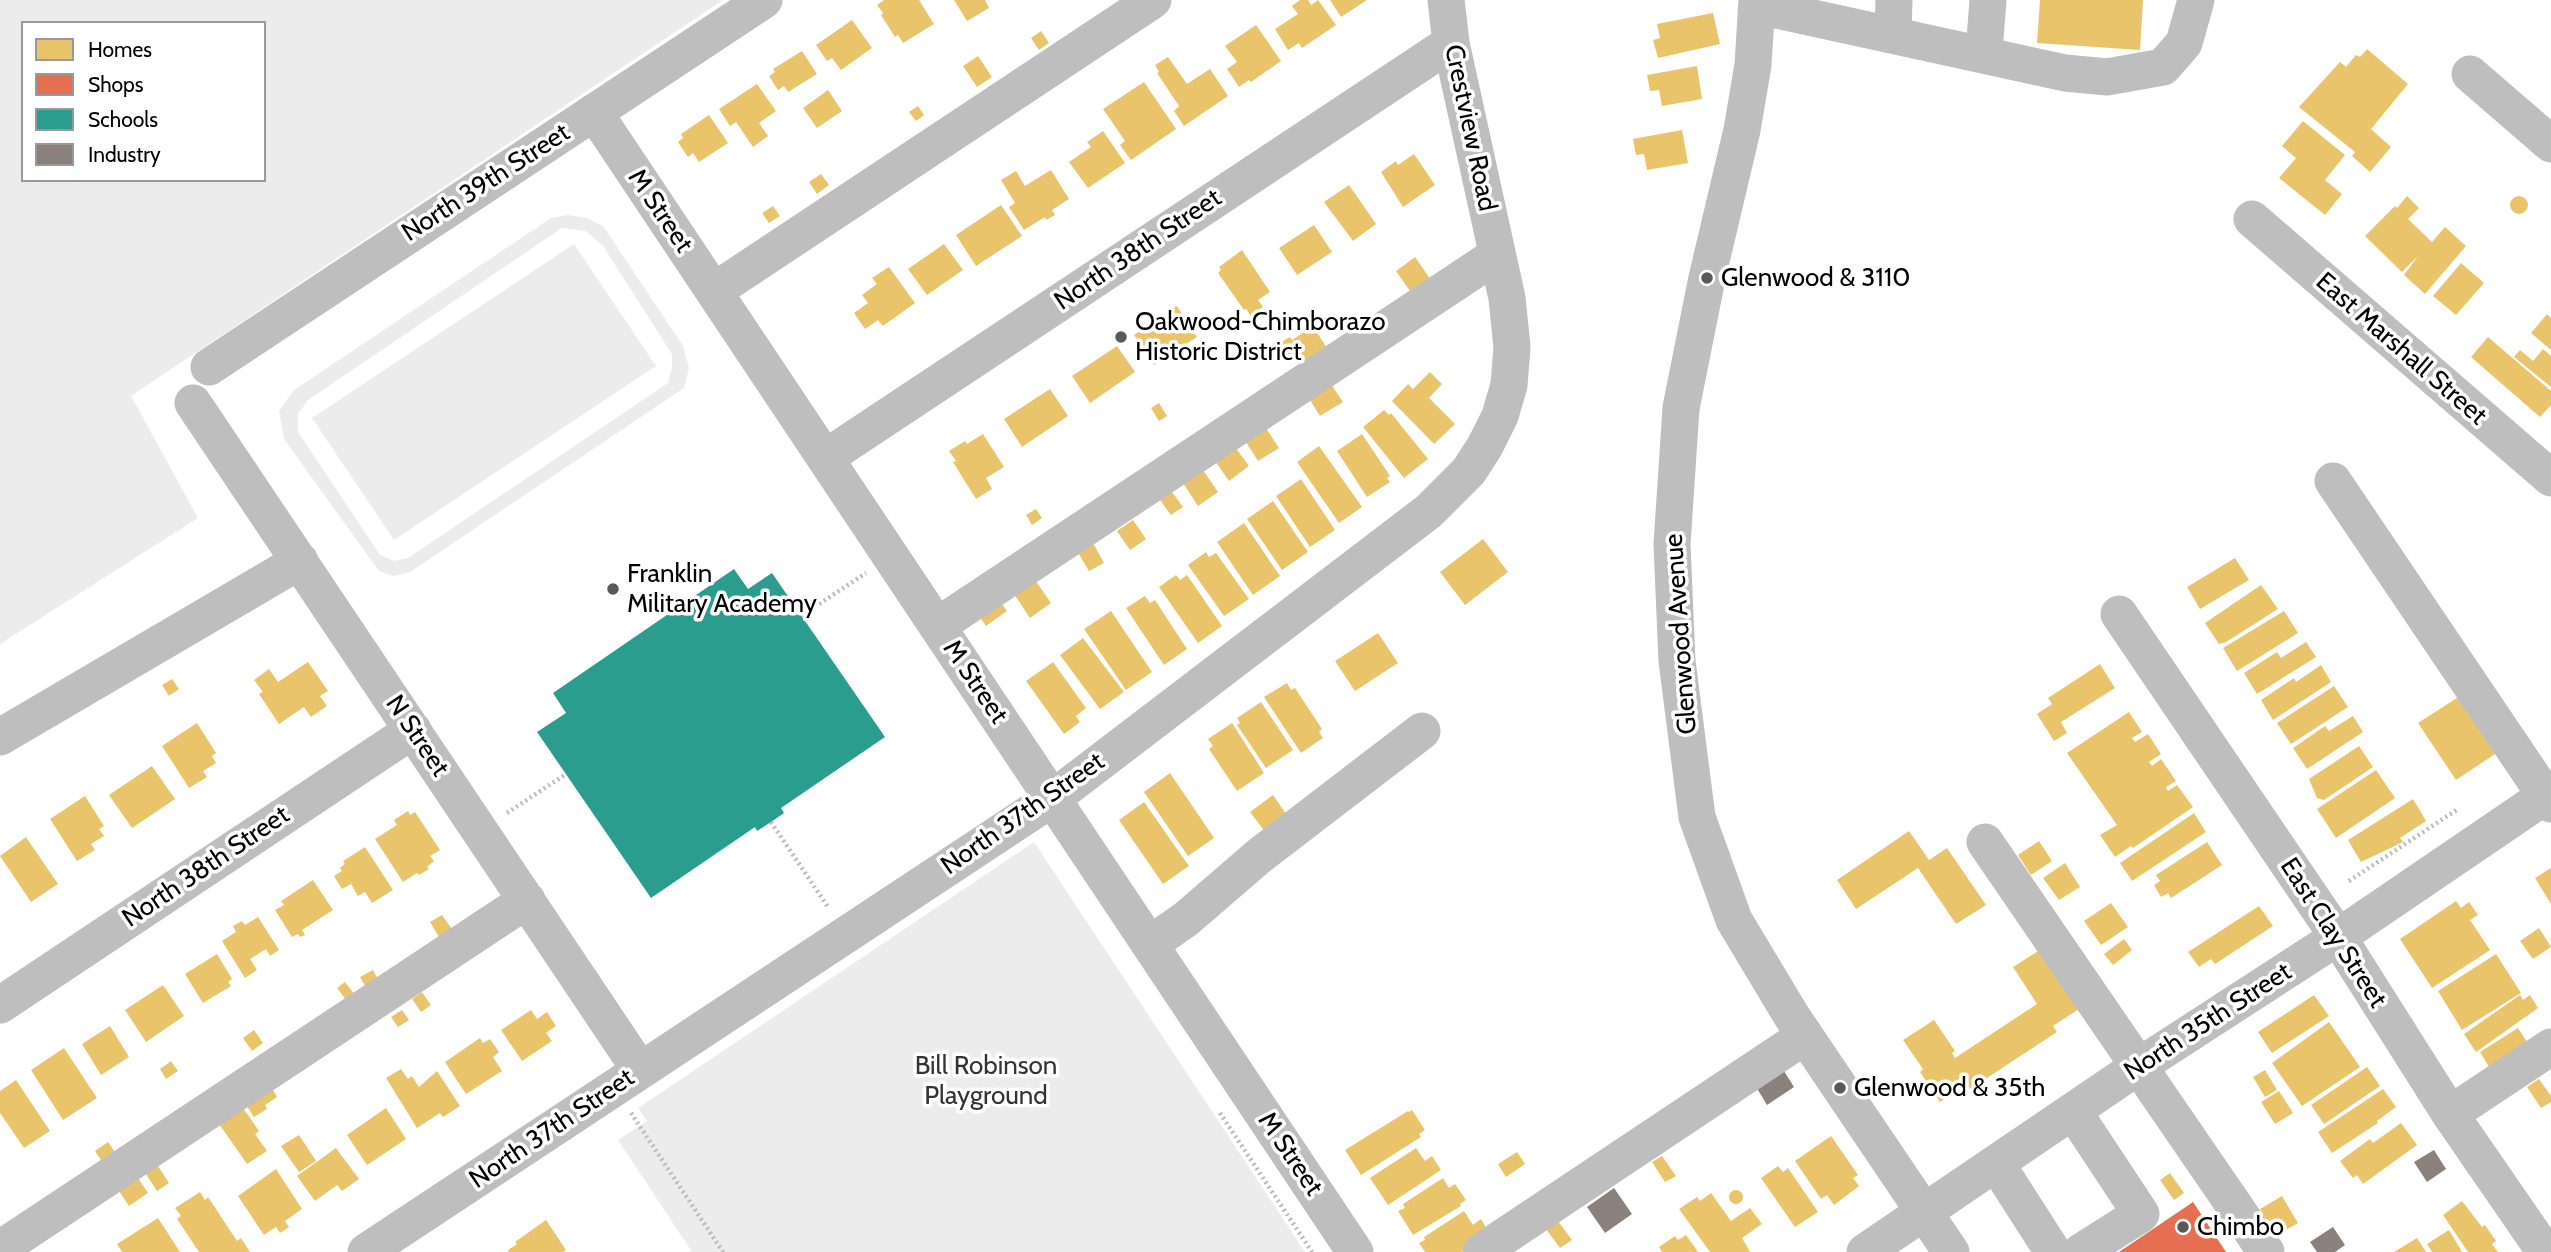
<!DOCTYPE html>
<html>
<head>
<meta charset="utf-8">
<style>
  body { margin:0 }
  #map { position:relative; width:2551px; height:1252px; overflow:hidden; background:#fff; font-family:Cabin,sans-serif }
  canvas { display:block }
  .legend { position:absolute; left:21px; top:21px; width:245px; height:161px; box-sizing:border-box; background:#fff; border:2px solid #999; margin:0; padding:9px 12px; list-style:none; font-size:21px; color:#000 }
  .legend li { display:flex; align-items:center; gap:14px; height:35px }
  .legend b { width:35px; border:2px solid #999 }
</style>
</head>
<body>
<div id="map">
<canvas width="2551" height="1252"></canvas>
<ul class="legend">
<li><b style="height:19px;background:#e9c46a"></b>Homes</li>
<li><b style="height:19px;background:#e76f51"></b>Shops</li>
<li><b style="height:19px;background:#2a9d8f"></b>Schools</li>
<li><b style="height:19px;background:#8a817c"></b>Industry</li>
</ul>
</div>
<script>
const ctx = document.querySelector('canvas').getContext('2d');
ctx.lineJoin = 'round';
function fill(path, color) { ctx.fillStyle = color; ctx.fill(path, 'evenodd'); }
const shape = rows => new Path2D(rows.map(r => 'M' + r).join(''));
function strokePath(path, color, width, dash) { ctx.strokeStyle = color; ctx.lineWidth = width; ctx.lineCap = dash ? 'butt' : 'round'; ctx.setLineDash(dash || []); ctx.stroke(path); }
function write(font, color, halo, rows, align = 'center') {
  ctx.font = font + ' Cabin,sans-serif'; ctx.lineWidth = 7; ctx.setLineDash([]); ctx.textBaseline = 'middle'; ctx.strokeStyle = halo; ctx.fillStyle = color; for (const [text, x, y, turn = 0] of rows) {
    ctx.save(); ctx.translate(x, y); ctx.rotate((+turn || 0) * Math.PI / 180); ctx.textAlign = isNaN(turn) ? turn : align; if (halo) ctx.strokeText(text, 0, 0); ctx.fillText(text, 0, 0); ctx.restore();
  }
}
fill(shape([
  [0,0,723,0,131,396,198,518,0,644],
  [23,23,264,23,264,180,23,180],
  [568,215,587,218,603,226,683,346,689,368,684,388,410,572,393,576,379,571,284,439,279,411,294,390,551,218],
  [562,228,586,231,603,246,672,354,672,368,668,383,408,558,394,561,380,555,298,432,298,414,308,400],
  [574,244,656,366,394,540,312,418],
  [1034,842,1305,1252,692,1252,618,1140,647,1121,638,1108]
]), '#ececec');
fill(shape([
  [884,0,919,0,934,24,903,43,898,35,895,37,881,15,883,13,877,5],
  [954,0,985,0,989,8,967,21],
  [1300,0,1308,0,1311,5,1318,0,1336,25,1302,48,1299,43,1288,50,1275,29,1298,14,1292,6],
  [1330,0,1367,0,1341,17],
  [2040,0,2143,0,2140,50,2037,43],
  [1713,13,1720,44,1658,58,1653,40,1660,38,1657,24],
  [852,20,872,48,841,70,832,58,827,61,816,45],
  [1256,25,1281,61,1251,82,1249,80,1239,87,1227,69,1237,62,1225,46],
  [1041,31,1049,43,1039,50,1031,38],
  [2367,49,2408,84,2371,129,2391,147,2370,172,2352,156,2355,152,2299,107,2340,62,2346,67,2356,55,2360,57],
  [802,51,817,74,788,92,784,86,778,90,769,76,775,72,773,69],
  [978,56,992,77,977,87,963,66],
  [1168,57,1187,84,1210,69,1228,96,1184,126,1174,111,1179,106,1157,73,1159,72,1155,65],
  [1697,66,1702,99,1662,106,1659,90,1650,91,1647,75],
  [1144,82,1176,129,1131,160,1120,145,1125,141,1103,109],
  [757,84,776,111,759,123,768,136,753,147,736,122,730,126,719,109],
  [828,90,842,111,817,128,803,108],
  [918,106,924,115,916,121,909,112],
  [709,115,728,143,699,162,693,153,688,157,678,142,683,138,681,134],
  [2303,121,2345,155,2325,180,2342,194,2325,215,2279,178,2296,158,2282,146],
  [1682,130,1688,163,1647,170,1644,154,1636,155,1633,139],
  [1103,131,1125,163,1088,188,1069,162,1091,147,1087,142],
  [1414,154,1435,185,1403,207,1381,172,1396,161,1398,165],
  [1051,170,1069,199,1052,210,1055,215,1046,220,1045,217,1024,230,1009,207,1015,203,1001,180,1016,171,1025,186],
  [821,174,829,185,817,194,809,182],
  [1349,185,1376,224,1353,241,1324,202],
  [2407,196,2419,208,2408,219,2432,242,2445,227,2466,246,2425,294,2404,275,2418,256,2402,272,2365,236,2395,206,2397,208],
  '2510 205a9 9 0 1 1 18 0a9 9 0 1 1-18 0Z',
  [1001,205,1022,236,976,266,956,235],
  [773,206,780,216,769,223,762,213],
  [1314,225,1332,252,1297,275,1279,248],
  [944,244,963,270,927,295,908,269],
  [1242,250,1270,292,1258,300,1263,307,1251,316,1246,309,1244,310,1218,273,1221,270,1219,267],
  [1415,257,1431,280,1412,294,1396,271],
  [2461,263,2484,283,2456,315,2433,296],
  [889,267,915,303,883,326,878,320,865,329,854,313,868,303,862,295,877,284,872,278],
  [1177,306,1197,337,1154,365,1134,335],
  [2547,314,2551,318,2551,350,2531,333],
  [1313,326,1328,350,1307,364,1298,349,1288,356,1280,343,1290,337,1292,340],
  [2488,337,2551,391,2551,405,2540,417,2471,357],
  [1117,346,1135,372,1090,403,1072,376],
  [2543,349,2551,356,2551,387,2514,357,2520,350,2533,361],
  [1430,372,1442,384,1429,398,1455,424,1434,444,1392,401,1408,384,1413,389],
  [1329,381,1343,402,1320,416,1307,395],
  [1050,389,1068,416,1022,447,1004,419],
  [1159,403,1167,416,1159,421,1151,408],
  [1384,410,1389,415,1391,413,1428,459,1404,478,1363,427],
  [1264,425,1279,448,1258,461,1244,439],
  [983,434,1004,467,986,478,992,489,976,499,953,462,956,461,949,451,965,441,967,444],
  [1362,434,1390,476,1387,478,1390,482,1367,497,1337,451],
  [1319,446,1362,507,1339,523,1297,462],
  [1235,447,1249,466,1229,481,1215,461],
  [1203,470,1218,492,1198,506,1183,483],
  [1301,479,1335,530,1310,547,1276,496],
  [1172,492,1183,507,1171,515,1160,500],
  [1273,501,1308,552,1282,570,1247,519],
  [1036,509,1042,518,1032,525,1026,515],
  [1133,520,1146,539,1130,550,1117,531],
  [1244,523,1280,576,1253,595,1217,542],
  [1483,539,1508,572,1465,605,1440,572],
  [1092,541,1104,563,1089,571,1077,551],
  [1206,552,1209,557,1216,553,1249,599,1224,616,1188,565],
  [2235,558,2249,580,2200,609,2187,587],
  [1176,575,1180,580,1187,575,1222,626,1198,643,1159,587],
  [1033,577,1051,603,1030,618,1012,591],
  [2261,585,2278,609,2226,642,2219,644,2205,623],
  [1145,596,1150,603,1155,600,1187,649,1164,665,1126,608],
  [1000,601,1007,611,986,626,979,616],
  [1111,611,1152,672,1126,690,1084,629],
  [2284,611,2298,633,2237,671,2223,648],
  [1378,633,1398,663,1355,691,1335,661],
  [1083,638,1124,692,1100,709,1060,655],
  [2306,642,2316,657,2257,694,2244,673,2277,652,2281,658],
  [308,662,328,691,320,696,327,706,311,717,304,707,279,724,259,694,263,692,254,680,269,669,278,682],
  [1053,662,1086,708,1076,716,1080,722,1064,734,1026,681],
  [2100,664,2115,688,2061,722,2067,733,2054,741,2037,714,2052,704,2048,698],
  [2321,665,2331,682,2273,720,2261,700,2294,678,2296,682],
  [172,679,179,689,169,696,162,685],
  [1287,683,1291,690,1295,688,1322,729,1319,732,1323,738,1301,753,1264,697],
  [2334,686,2348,707,2291,744,2277,723],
  [2460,696,2498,752,2456,780,2418,723],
  [1261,702,1293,750,1266,768,1237,725,1240,723,1237,718],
  [2129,712,2142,732,2132,738,2135,742,2148,734,2161,754,2149,762,2152,766,2161,759,2176,781,2166,787,2168,791,2177,785,2193,807,2133,848,2131,846,2115,857,2100,835,2117,825,2067,753],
  [2353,716,2363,732,2307,769,2293,748,2325,726,2329,731],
  [197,723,216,753,212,756,216,763,203,771,207,777,189,788,162,746],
  [1232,723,1264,773,1237,791,1209,749,1213,746,1208,739],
  [2359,746,2373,767,2324,800,2317,798,2309,779],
  [152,766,175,799,132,828,109,795],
  [2376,770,2395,798,2336,838,2317,809],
  [1170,773,1214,838,1188,856,1144,792],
  [1273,795,1291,821,1269,837,1250,812],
  [85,796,104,826,99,829,104,836,91,844,95,850,77,861,50,819],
  [2413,799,2426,821,2400,838,2403,842,2361,862,2348,840],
  [1144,802,1189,866,1163,884,1119,820],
  [408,811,410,815,415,812,440,850,430,856,434,861,427,867,429,869,419,875,417,873,403,882,375,839,397,825,394,820],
  [2194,813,2206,832,2132,881,2120,863],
  [1909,831,1929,860,1947,848,1986,905,1956,924,1918,868,1856,909,1837,880],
  [26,837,58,884,31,902,0,856],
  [2039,841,2052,861,2031,875,2018,855],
  [2207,842,2222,865,2171,898,2168,893,2161,897,2154,885,2160,881,2156,875],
  [365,847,393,890,372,903,365,892,358,896,351,884,342,889,334,876,342,871,340,868,345,864,343,861],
  [2065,863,2080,887,2059,900,2043,878],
  [2551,868,2551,904,2535,878],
  [313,880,333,910,302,930,305,935,300,937,298,934,292,937,275,910,284,905,281,901],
  [2456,901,2461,908,2469,902,2478,915,2470,920,2490,950,2432,988,2400,939],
  [2111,903,2128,927,2101,945,2084,921],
  [2259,906,2273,926,2215,964,2211,959,2199,967,2188,952],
  [442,915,452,929,439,937,430,922],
  [258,917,279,950,270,956,266,949,250,959,257,970,245,978,222,941,236,932,233,926,242,921,245,925],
  [2539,928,2551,947,2533,959,2520,941],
  [2124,939,2132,950,2113,965,2104,954],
  [2043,948,2082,1007,2053,1026,2057,1032,1970,1089,1967,1084,1940,1102,1920,1072,1923,1069,1903,1040,1934,1020,1955,1051,1952,1053,1955,1058,2037,1004,2013,967],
  [217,954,232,979,228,982,231,986,203,1003,185,974],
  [2496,954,2521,993,2462,1030,2438,991],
  [373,970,378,979,365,986,360,977],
  [345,982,355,995,347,1001,337,988],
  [163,985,184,1016,146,1042,125,1010],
  [422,992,431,1005,421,1012,412,999],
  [2314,995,2329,1016,2272,1053,2258,1032],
  [2520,995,2523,1000,2530,995,2538,1008,2476,1052,2464,1034],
  [402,1010,409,1020,398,1027,391,1017],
  [531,1010,537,1019,547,1012,556,1026,546,1033,552,1041,522,1061,501,1030],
  [2329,1022,2360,1067,2302,1106,2272,1063],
  [110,1026,129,1057,101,1075,82,1044],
  [2518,1028,2531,1048,2492,1072,2480,1052],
  [254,1030,263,1043,252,1051,243,1038],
  [480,1038,483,1043,490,1039,499,1052,493,1057,502,1071,466,1094,445,1062],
  [64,1048,97,1098,63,1120,31,1070],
  [171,1061,178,1071,166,1079,160,1069],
  [2367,1067,2380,1086,2324,1124,2311,1105],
  [401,1069,408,1079,412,1076,419,1087,437,1071,460,1106,443,1117,440,1113,417,1128,386,1078],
  [2265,1070,2277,1090,2265,1097,2253,1077],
  [2539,1079,2551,1096,2551,1102,2541,1108,2527,1087],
  [16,1080,50,1131,24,1148,0,1113,0,1091],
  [272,1088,277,1097,265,1105,267,1109,254,1117,244,1102],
  [2383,1089,2396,1107,2377,1121,2378,1123,2332,1153,2318,1132],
  [2279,1091,2293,1113,2275,1124,2261,1102],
  [239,1102,259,1131,255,1134,267,1151,247,1164,215,1118],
  [386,1108,406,1139,367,1165,347,1135],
  [1412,1110,1425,1130,1419,1134,1421,1137,1361,1175,1345,1150,1408,1111,1409,1112],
  [2401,1123,2417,1145,2363,1184,2357,1175,2353,1178,2340,1161,2370,1139,2373,1143],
  [299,1135,316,1161,299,1172,281,1146],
  [1831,1136,1858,1175,1853,1178,1859,1186,1834,1205,1827,1195,1821,1199,1795,1161],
  [108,1142,117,1155,103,1163,95,1151],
  [336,1148,359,1179,342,1191,337,1185,315,1201,297,1176],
  [1416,1148,1425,1161,1432,1156,1441,1170,1388,1205,1370,1178],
  [1517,1152,1525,1164,1506,1177,1498,1164],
  [1662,1156,1676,1176,1665,1182,1652,1162],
  [156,1163,169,1183,157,1191,144,1171],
  [1778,1166,1783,1172,1788,1168,1818,1212,1795,1227,1761,1178],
  [276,1169,302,1209,285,1221,289,1227,280,1233,276,1227,264,1235,238,1196],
  [134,1172,148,1193,129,1206,115,1185],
  [2170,1173,2184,1193,2174,1200,2160,1180],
  [1443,1178,1449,1188,1455,1184,1466,1200,1460,1204,1461,1206,1413,1235,1398,1211,1405,1208,1403,1204],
  '1729 1197a7 7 0 1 1 14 0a7 7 0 1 1-14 0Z',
  [200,1192,205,1200,208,1197,237,1241,241,1238,250,1252,199,1252,177,1219,181,1216,175,1208],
  [1711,1193,1731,1221,1750,1208,1762,1224,1742,1238,1750,1252,1710,1252,1679,1209,1697,1197,1700,1201],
  [2282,1196,2298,1223,2275,1236,2260,1209],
  [2462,1201,2482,1227,2485,1225,2496,1241,2492,1244,2498,1252,2468,1252,2443,1215],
  [1464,1211,1473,1225,1481,1219,1488,1231,1483,1238,1461,1252,1425,1252,1419,1243,1425,1240,1424,1237],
  [158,1218,180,1252,122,1252,117,1244],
  [546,1220,566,1250,563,1252,509,1252,508,1250,517,1244,515,1242],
  [1558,1221,1572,1240,1560,1248,1546,1229],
  [2449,1230,2462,1252,2432,1252,2427,1244],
  [1686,1235,1698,1252,1662,1252,1659,1247,1675,1236,1678,1240],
  [2417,1238,2426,1252,2394,1252]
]), '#e9c46a');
fill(shape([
  [2193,1202,2226,1252,2119,1252]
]), '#e76f51');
fill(shape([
  [734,569,748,589,772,573,885,737,781,808,784,813,771,822,757,831,755,827,651,898,537,732,566,713,553,693]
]), '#2a9d8f');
fill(shape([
  [1782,1068,1794,1087,1767,1105,1755,1085],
  [2434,1150,2446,1169,2427,1182,2414,1162],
  [1614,1188,1632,1214,1605,1233,1587,1207],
  [2333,1227,2345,1245,2335,1252,2317,1252,2310,1242]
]), '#8a817c');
strokePath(shape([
  [801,616,866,573],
  [507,813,566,774],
  [771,822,828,907],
  [2349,881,2458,809],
  [631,1113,723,1252],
  [1220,1113,1312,1252]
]), '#b9b9b9', 4.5, [2, 3.5]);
strokePath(shape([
  [1757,0,1753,65,1742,130,1707,278,1681,408,1672,544,1677,661,1697,817,1734,920,1791,1015,1951,1252],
  [1758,6,2065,73,2107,77,2163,67,2184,43,2196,0],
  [1893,34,1894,0],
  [1984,53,1988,0],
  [2470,74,2551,144],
  [594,112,1355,1252],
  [2252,219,2551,478],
  [714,291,1153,0],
  [209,367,764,0],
  [193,403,640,1070],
  [825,458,1451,43],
  [2333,481,2551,804],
  [2119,614,2338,937,2450,1114,2545,1252],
  [937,626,1497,255],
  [0,737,300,561],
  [1985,842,2266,1252],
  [1150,944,1186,919,1259,856,1422,731],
  [0,1005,413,730],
  [2073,1111,2141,1214,2081,1252],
  [2450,1114,2551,1047],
  [1996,1163,2053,1252],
  [0,1249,527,900],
  [366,1252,1053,798,1429,511,1469,471,1485,446,1500,416,1509,385,1512,347,1507,298,1451,43,1446,0],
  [1481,1252,1805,1036],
  [1865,1252,2139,1066,2338,937,2551,792]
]), '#bebebe', 37);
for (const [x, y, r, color] of [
  [1707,278,7,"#595959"],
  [1121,337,7,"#595959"],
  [613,589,7,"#595959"],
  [1840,1088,7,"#595959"],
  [2183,1227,7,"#595959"]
]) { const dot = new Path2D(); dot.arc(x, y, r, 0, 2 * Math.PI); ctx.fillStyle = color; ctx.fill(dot); strokePath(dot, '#fff', 2.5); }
write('26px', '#000', '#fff', [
  ["Crestview Road",1470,128,78],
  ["North 39th Street",486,183,-33],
  ["M Street",660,211,56],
  ["North 38th Street",1138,250,-34],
  ["East Marshall Street",2401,349,41],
  ["Glenwood Avenue",1681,634,-94],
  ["M Street",975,682,56],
  ["N Street",417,736,56],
  ["North 37th Street",1023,814,-35],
  ["North 38th Street",206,867,-34],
  ["East Clay Street",2333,933,57],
  ["North 35th Street",2208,1022,-33],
  ["North 37th Street",552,1129,-34],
  ["M Street",1290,1154,56]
]);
write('26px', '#000', '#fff', [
  ["Glenwood & 3110",1721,278],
  ["Oakwood-Chimborazo",1135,322],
  ["Historic District",1135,352],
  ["Franklin",627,574],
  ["Military Academy",627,604],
  ["Glenwood & 35th",1854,1088],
  ["Chimbo",2197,1227]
], 'left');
write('26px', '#333', '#fff', [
  ["Bill Robinson",986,1066],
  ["Playground",986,1096]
]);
</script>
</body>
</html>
